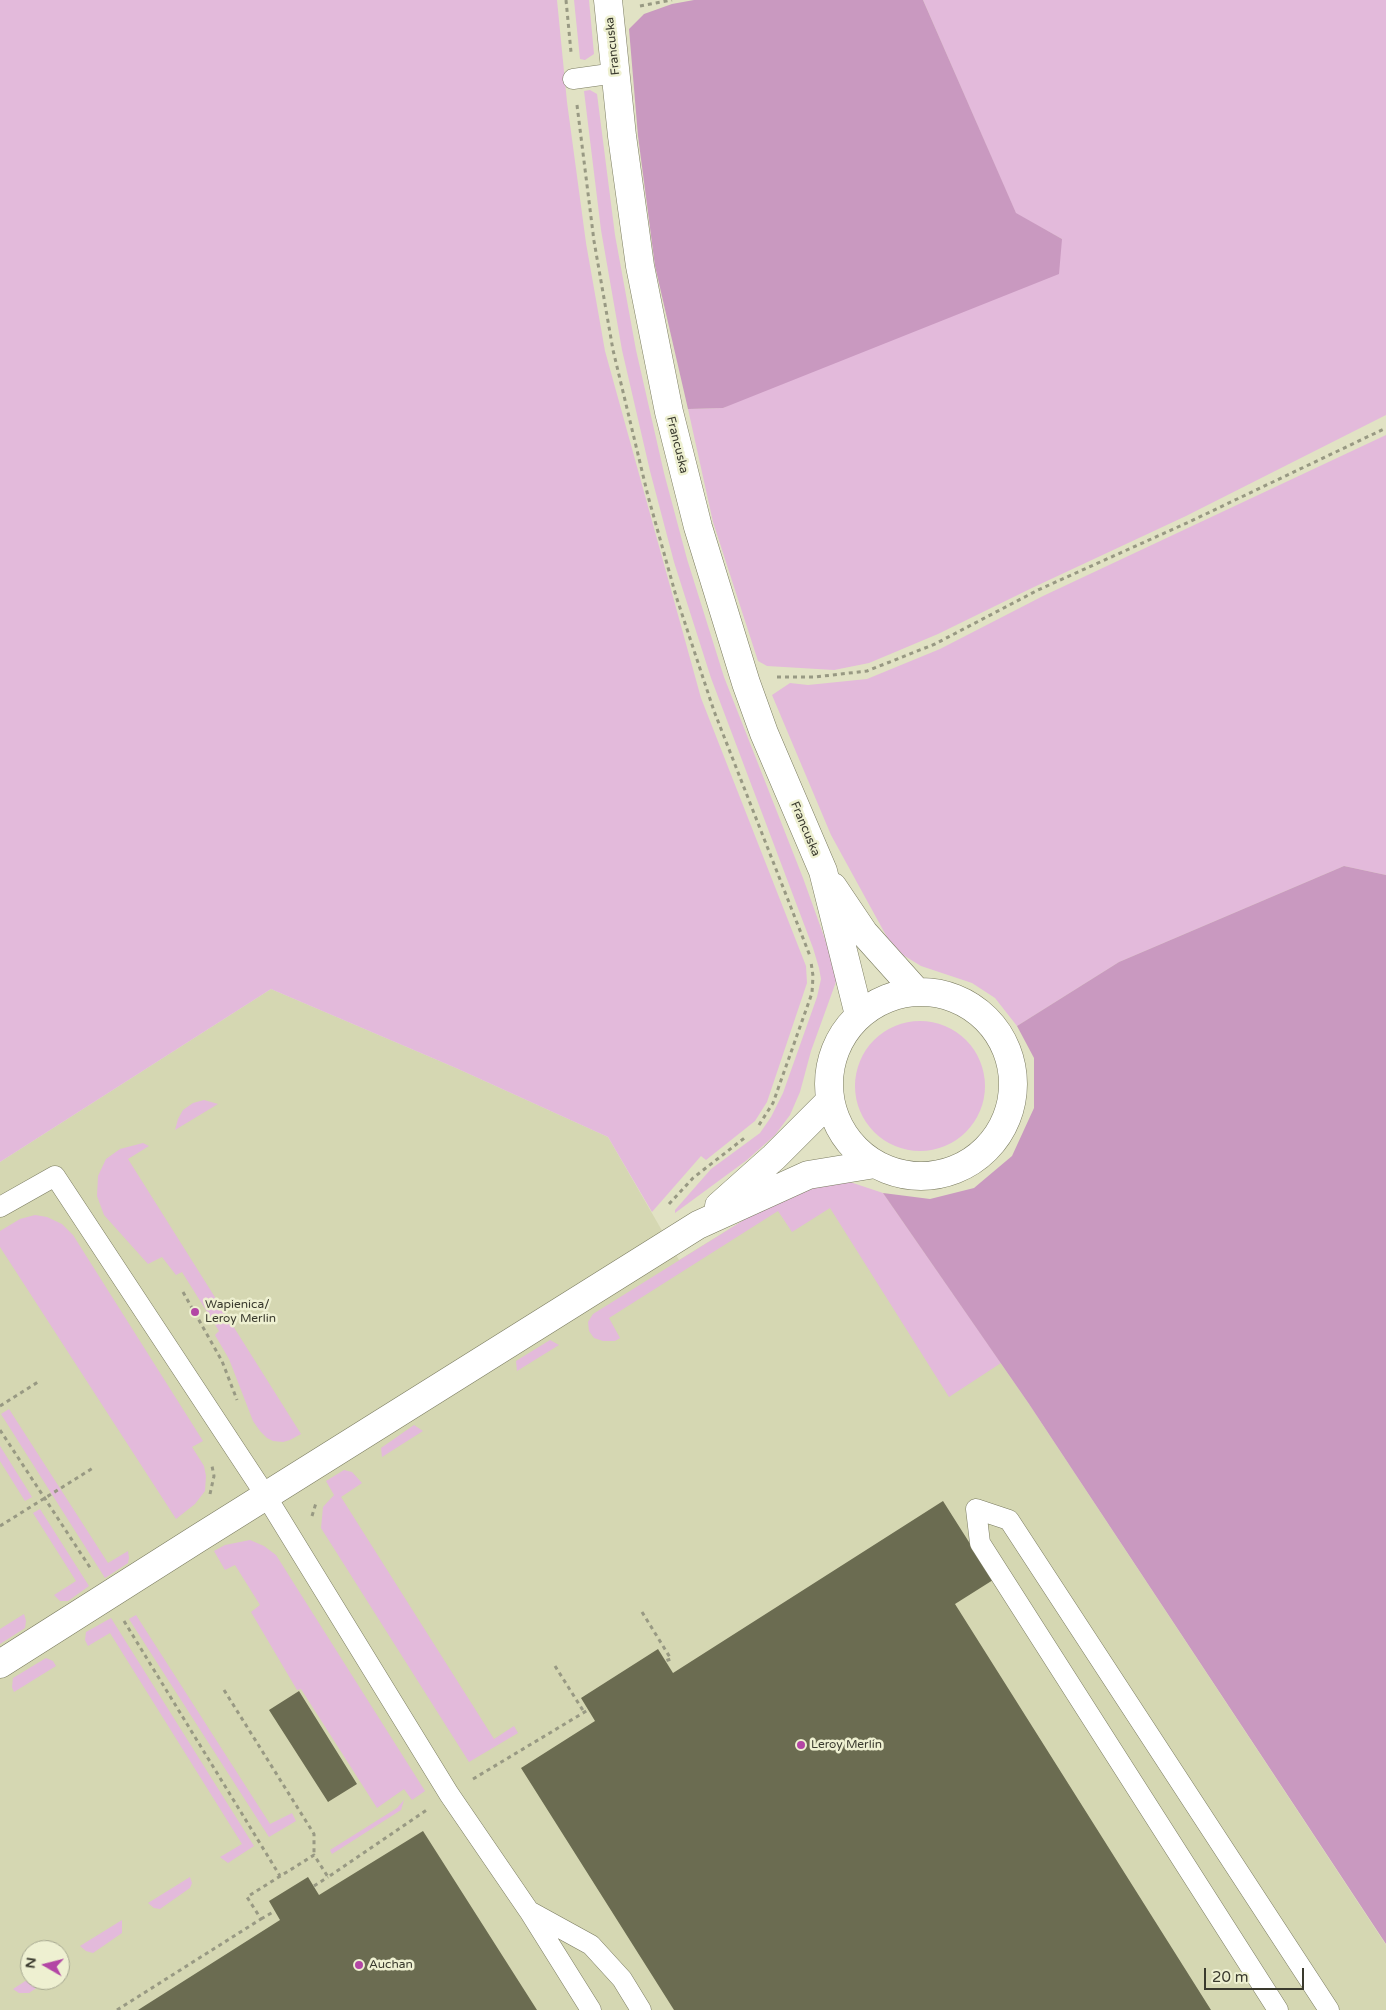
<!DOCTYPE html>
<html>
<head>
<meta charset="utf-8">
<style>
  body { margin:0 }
  #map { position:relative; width:1386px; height:2010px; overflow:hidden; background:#e1e2c4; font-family:"Varela Round",sans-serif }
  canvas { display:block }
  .north { position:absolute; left:20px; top:1940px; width:50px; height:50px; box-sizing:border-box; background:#eef0d1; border:1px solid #a6a790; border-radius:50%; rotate:278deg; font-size:14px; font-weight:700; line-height:20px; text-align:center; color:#3a3a2e }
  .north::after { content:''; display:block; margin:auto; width:18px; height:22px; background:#b346a5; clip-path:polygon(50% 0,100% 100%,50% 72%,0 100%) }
  .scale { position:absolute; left:1204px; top:1968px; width:100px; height:22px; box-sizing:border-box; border:2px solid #3a3a2e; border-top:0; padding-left:6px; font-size:15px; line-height:18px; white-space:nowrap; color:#3a3a2e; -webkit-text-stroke:4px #eef0d1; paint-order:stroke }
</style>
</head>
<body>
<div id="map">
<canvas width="1386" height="2010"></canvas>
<div class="north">N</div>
<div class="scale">20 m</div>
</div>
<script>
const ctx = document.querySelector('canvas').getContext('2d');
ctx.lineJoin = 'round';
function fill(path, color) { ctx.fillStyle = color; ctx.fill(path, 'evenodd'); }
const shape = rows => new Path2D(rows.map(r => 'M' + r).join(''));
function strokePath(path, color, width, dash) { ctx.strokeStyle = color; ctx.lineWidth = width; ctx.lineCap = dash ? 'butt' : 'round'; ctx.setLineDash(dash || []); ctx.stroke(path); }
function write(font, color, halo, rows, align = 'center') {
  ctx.font = font + ' "Varela Round",sans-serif'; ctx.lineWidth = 5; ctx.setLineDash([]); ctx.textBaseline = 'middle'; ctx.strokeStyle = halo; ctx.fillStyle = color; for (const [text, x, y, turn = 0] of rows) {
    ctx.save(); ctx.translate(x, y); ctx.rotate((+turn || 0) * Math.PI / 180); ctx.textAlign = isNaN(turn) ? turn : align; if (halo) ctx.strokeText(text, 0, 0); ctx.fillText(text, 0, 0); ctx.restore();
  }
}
fill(shape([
  [271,989,456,1068,608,1137,679,1260,747,1218,793,1195,883,1193,1029,1404,1386,1945,1386,2010,0,2010,0,1162],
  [30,1950,60,1950,60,1980,30,1980]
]), '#d5d7b2');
fill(shape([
  [0,0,557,0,567,102,586,243,605,351,701,698,806,966,807,983,767,1102,755,1121,706,1160,701,1156,652,1212,608,1137,456,1068,271,989,0,1162],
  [574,0,589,0,594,54,585,60,580,59],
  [923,0,1386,0,1386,415,1186,516,1034,587,938,634,869,663,834,670,767,666,758,661,713,522,688,409,723,408,1062,239,1016,214],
  [590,90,597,94,615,235,636,350,664,473,687,559,724,677,803,878,835,967,837,979,811,1051,800,1092,790,1115,775,1135,747,1160,675,1213,675,1210,711,1169,760,1133,771,1117,783,1093,817,997,821,979,819,968,813,948,711,678,674,562,650,471,622,350,601,230,584,91],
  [1386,435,1386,875,1344,866,1119,962,1017,1026,995,998,972,983,921,966,903,955,888,939,831,835,772,695,790,683,808,685,867,679,940,649,1043,596],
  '855 1086a65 65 0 1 1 130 0a65 65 0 1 1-130 0Z',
  [204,1100,218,1104,175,1130,178,1119,183,1110,193,1103],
  [143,1143,149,1146,128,1159,301,1434,290,1440,283,1442,273,1441,267,1438,260,1431,253,1421,229,1359,215,1335,219,1331,182,1272,176,1275,162,1257,148,1264,104,1215,97,1196,98,1176,106,1159,120,1149],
  [850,1182,883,1193,1001,1363,949,1397,830,1208,792,1232,778,1211,609,1318,620,1338,615,1341,603,1341,594,1338,589,1331,588,1322,593,1314,747,1218,821,1183],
  [35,1215,47,1217,62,1224,73,1235,203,1441,192,1447,204,1466,206,1476,205,1491,195,1504,176,1519,0,1247,0,1231,20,1219],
  [550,1340,559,1345,517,1371,516,1361],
  [9,1409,108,1563,128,1551,129,1558,128,1563,105,1578,1,1414],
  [414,1425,423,1431,382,1457,381,1448],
  [0,1446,32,1497,25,1501,0,1461],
  [344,1470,352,1472,362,1483,341,1497,494,1739,514,1726,518,1733,469,1762,321,1528,323,1507,334,1495,326,1481],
  [40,1509,89,1586,68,1601,60,1601,54,1595,76,1581,33,1513],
  [250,1540,264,1546,276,1555,425,1791,412,1800,404,1789,377,1808,301,1689,297,1690,251,1612,260,1605,235,1565,225,1570,214,1551,225,1545],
  [24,1614,26,1621,25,1628,0,1644,0,1629],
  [136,1615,270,1824,292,1813,296,1821,269,1837,129,1619],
  [111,1618,254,1846,228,1863,220,1857,242,1844,110,1633,88,1646,85,1640,86,1632],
  [46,1658,53,1661,56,1666,14,1692,12,1687,13,1678],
  [404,1800,401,1810,332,1854,330,1850,397,1808],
  [190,1877,192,1883,190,1888,160,1909,154,1908,148,1903],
  [122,1920,122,1933,93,1953,86,1951,80,1946],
  [30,1978,30,1980,48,1980,29,1993,19,1993,13,1989]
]), '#e3badb');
fill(shape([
  [694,0,923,0,1016,213,1062,239,1059,274,723,408,688,409,655,266,638,136,629,29,644,14,672,4],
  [1344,866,1386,875,1386,1944,1029,1404,883,1193,930,1199,974,1188,1012,1156,1034,1108,1034,1058,1017,1026,1119,962]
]), '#c999c0');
fill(shape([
  [943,1501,993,1580,955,1604,1211,2010,674,2010,521,1768,595,1721,581,1698,658,1649,673,1673],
  [299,1691,357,1784,328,1802,269,1710],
  [423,1831,537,2010,138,2010,280,1920,269,1901,308,1877,319,1895]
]), '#6b6c51');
const lane = shape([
  [573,79,616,73],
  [0,1207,55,1176,266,1496,449,1794,529,1911,591,2010],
  [531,1912,591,1945,622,1979,641,2010],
  [1278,2010,980,1543,976,1509,1009,1520,1329,2010]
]);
const street = shape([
  [608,0,622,136,640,266,669,412,698,527,746,683,764,733,823,871,859,1015],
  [833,887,864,933,916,991],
  '829 1084a92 92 0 1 1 184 0a92 92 0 1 1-184 0Z',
  [719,1206,774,1157,830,1101],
  [0,1664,197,1539,698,1225,808,1175,875,1164]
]);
strokePath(lane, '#7a7b60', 21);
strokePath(street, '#7a7b60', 29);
strokePath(shape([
  [566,0,571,52],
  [640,6,672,0],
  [577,105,594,241,613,350,648,496,676,596,714,711,810,956],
  [777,677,815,677,867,671,935,644,1038,590,1189,522,1386,428],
  [759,1125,773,1103,812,993,813,976,811,962],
  [669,1204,693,1178,747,1136],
  [183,1292,222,1361,237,1400],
  [0,1406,38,1382],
  [0,1430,91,1569],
  [210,1494,214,1476,212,1466],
  [312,1516,316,1503],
  [0,1526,93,1468],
  [642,1612,671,1659,665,1661],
  [124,1621,280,1876],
  [555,1666,584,1712],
  [224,1690,314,1834,314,1855],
  [473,1779,588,1710],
  [314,1886,328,1877],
  [261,1919,275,1911],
  [117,2010,261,1919,247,1897,314,1855,328,1877,428,1809]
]), '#989983', 3, [4, 4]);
strokePath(lane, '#fff', 20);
strokePath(street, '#fff', 28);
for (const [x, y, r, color] of [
  [195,1312,5,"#b346a5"],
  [801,1745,5,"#b346a5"],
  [359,1965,5,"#b346a5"]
]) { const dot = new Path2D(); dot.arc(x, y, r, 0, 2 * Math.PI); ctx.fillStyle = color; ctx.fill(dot); strokePath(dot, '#eef0d1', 2); }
write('12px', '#3a3a2e', '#eef0d1', [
  ["Francuska",613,46,-96],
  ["Francuska",677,445,76],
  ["Francuska",805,829,67]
]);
write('12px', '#3a3a2e', '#eef0d1', [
  ["Wapienica/",205,1305],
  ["Leroy Merlin",205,1319],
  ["Leroy Merlin",811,1745],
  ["Auchan",369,1965]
], 'left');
</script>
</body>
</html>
